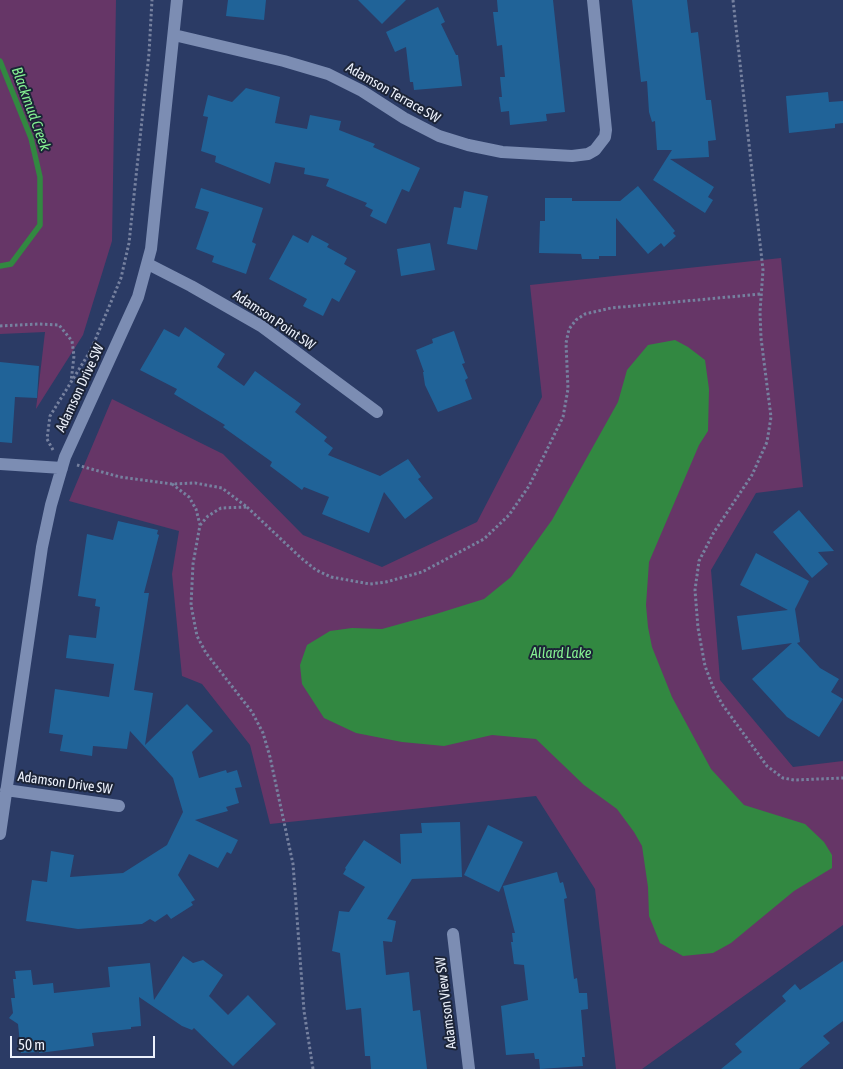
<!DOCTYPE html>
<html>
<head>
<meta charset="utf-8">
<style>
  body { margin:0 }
  #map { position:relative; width:843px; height:1069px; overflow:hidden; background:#2b3b65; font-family:"Asap Condensed",sans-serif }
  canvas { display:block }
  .scale { position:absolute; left:10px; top:1036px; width:145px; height:22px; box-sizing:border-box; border:2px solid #ecf1fc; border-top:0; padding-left:6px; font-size:15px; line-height:18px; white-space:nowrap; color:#ecf1fc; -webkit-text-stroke:4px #1c2437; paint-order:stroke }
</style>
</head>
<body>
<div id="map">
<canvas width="843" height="1069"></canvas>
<div class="scale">50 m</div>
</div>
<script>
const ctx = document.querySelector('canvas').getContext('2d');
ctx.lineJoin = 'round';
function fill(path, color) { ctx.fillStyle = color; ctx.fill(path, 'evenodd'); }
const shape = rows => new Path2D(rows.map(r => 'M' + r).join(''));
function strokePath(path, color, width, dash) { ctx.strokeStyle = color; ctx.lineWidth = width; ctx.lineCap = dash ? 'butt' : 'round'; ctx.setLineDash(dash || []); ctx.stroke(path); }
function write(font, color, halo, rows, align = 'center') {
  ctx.font = font + ' "Asap Condensed",sans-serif'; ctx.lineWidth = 4; ctx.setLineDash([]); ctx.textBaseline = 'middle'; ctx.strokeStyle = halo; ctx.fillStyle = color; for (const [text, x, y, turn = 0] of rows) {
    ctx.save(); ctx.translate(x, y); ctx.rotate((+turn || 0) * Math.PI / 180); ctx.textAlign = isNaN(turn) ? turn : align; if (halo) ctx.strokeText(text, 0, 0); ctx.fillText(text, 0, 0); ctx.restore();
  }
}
fill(shape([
  [0,0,116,0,112,241,83,335,36,409,45,332,0,334],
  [781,258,803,487,756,493,711,570,720,680,793,767,843,761,843,925,642,1069,616,1069,595,889,536,796,270,824,250,745,202,684,182,676,172,574,179,531,69,501,112,399,223,454,303,535,382,567,477,522,542,397,530,285]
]), '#663667');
fill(shape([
  [675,340,688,347,705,360,709,389,708,431,699,445,649,562,646,605,648,627,652,647,672,697,711,769,744,805,805,824,824,842,832,855,832,868,794,891,731,943,713,953,683,956,660,943,649,916,648,887,642,846,634,832,617,809,584,785,536,739,492,735,444,746,402,742,356,733,324,718,302,684,300,665,307,645,330,631,352,628,382,629,436,614,484,599,511,577,552,520,618,402,627,370,648,345]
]), '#328841');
strokePath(shape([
  [0,61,31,138,40,177,40,225,11,264,0,266]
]), '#328841', 5.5);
fill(shape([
  [228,0,266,0,264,20,226,16],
  [358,0,406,0,382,24],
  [497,0,553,0,565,112,546,114,547,121,510,125,509,111,501,112,499,97,502,97,500,77,505,77,502,45,497,46,493,12,498,12],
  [632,0,687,0,691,33,698,32,706,100,711,100,716,140,708,141,709,157,670,159,714,187,708,197,713,200,705,213,653,180,672,150,657,150,655,121,652,122,649,112,647,81,641,82],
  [438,7,445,22,441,24,456,55,458,55,462,86,414,90,413,82,410,82,406,47,395,52,386,32],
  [246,88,280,97,275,123,307,129,310,115,341,121,339,130,375,144,373,147,420,168,409,192,402,189,386,224,370,216,373,210,365,206,367,203,326,186,329,179,304,174,305,168,275,162,270,184,215,162,216,156,201,151,208,117,203,116,208,95,232,102],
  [828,92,829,102,843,101,843,123,835,124,835,128,789,133,786,96],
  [638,186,675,231,673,233,676,236,664,247,661,243,648,254,616,218,616,256,599,256,599,259,582,259,581,254,539,253,540,221,545,221,545,198,572,198,572,201,620,201],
  [201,188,263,208,252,242,256,244,246,274,212,262,214,256,196,249,209,212,195,208],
  [464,191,488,196,477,250,447,244,454,207,461,208],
  [293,235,308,243,312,235,329,244,327,247,347,258,344,264,356,271,339,302,332,298,323,316,303,306,307,299,269,279],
  [430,243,435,270,401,276,397,249],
  [185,327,225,354,217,367,244,386,255,371,301,404,295,412,327,437,324,441,333,448,328,455,380,476,408,459,421,477,418,479,433,498,405,519,384,492,369,533,322,514,329,497,304,487,302,490,270,466,272,462,223,427,225,425,174,394,177,389,140,370,164,329,179,337],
  [454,331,465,363,462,364,468,378,465,380,472,399,438,412,425,385,423,372,424,372,416,350,433,343,432,339],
  [0,362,39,366,37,398,15,397,12,443,0,442],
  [799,510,834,551,818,552,828,564,812,578,773,532],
  [118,521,158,530,157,534,159,535,144,593,149,593,134,690,153,693,145,745,187,704,213,731,192,752,199,778,226,770,227,773,237,770,242,787,235,788,239,803,226,807,228,811,195,820,238,840,231,854,227,852,218,868,189,854,178,875,195,900,191,902,193,905,171,919,167,914,155,922,150,919,142,924,78,929,26,921,32,880,47,882,51,851,74,855,70,877,123,873,167,845,183,812,173,778,130,731,127,749,93,746,92,756,60,751,63,735,49,733,55,689,109,697,114,664,66,658,69,635,96,638,100,607,95,606,96,599,78,596,87,534,113,540],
  [756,553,809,581,795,609,800,642,797,643,820,668,839,679,831,692,843,699,819,737,787,717,752,679,792,643,742,650,737,616,788,610,740,585],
  [460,822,462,877,412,879,387,919,396,921,392,942,383,941,386,975,409,972,413,1011,420,1010,427,1069,371,1069,370,1056,365,1056,361,1008,346,1010,340,953,332,951,339,911,349,912,365,887,343,874,346,869,345,868,364,840,401,864,400,834,422,833,421,823],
  [488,825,523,842,499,892,464,875],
  [557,872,560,883,563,882,567,898,564,899,574,979,577,978,579,993,587,993,588,1009,581,1010,585,1057,582,1057,583,1066,540,1069,539,1059,535,1059,534,1053,506,1055,501,1006,528,1000,524,965,514,964,511,942,513,942,512,933,515,933,503,886],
  [183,956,193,963,203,960,223,975,209,996,228,1015,248,995,276,1024,233,1066,194,1028,192,1030,182,1026,139,997,141,1026,131,1027,131,1029,92,1033,94,1046,39,1053,39,1052,21,1053,18,1024,9,1018,13,1013,11,998,15,998,13,979,16,979,15,971,31,970,33,985,53,983,54,993,110,987,108,967,150,963,154,1000],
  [843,961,843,1021,823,1036,830,1043,799,1069,721,1069,742,1052,735,1044,786,1001,782,996,795,984,800,990]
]), '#206398');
strokePath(shape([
  [733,0,763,270,760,312,761,338,771,417,767,442,752,475,714,532,699,561,695,590,698,628,705,666,713,687,722,704,767,766,783,778,794,780,843,778],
  [0,326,39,324,59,325,72,341,74,356,71,382],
  [53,450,47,439,50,416,91,350,121,278,129,243,149,53,152,0],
  [77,465,120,477,172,484],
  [247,507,301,558,316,570,331,577,370,584,386,582,422,572,484,539,509,515,529,486,563,417,568,389,566,343,569,329,576,320,585,314,611,308,761,294],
  [200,525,208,516,221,508,247,507,222,488,195,483,172,484,189,497,196,509,200,525,193,564,191,605,197,636,206,653,252,712,263,733,270,757,293,864,304,1011,313,1069]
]), '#76819f', 3, [2.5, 2.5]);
strokePath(shape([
  [174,35,284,61,328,74,362,91,404,118,439,136,468,145,502,152,572,156,588,154,595,150,605,137,606,130,593,0],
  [148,264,191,286,261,326,377,412],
  [0,464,62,468],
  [6,790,119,806],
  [0,834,42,547,51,505,65,457,138,297,151,249,177,0],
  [453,934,469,1069]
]), '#7c8db3', 12);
write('14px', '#ecf1fc', '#1c2437', [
  ["Adamson Terrace SW",393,93,30],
  ["Adamson Point SW",274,320,34],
  ["Adamson Drive SW",80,388,-65],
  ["Adamson Drive SW",65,783,8],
  ["Adamson View SW",446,1003,-97]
]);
write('italic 15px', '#85f192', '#1c2437', [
  ["Blackmud Creek",31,109,70],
  ["Allard Lake",561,653]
]);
</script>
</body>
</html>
